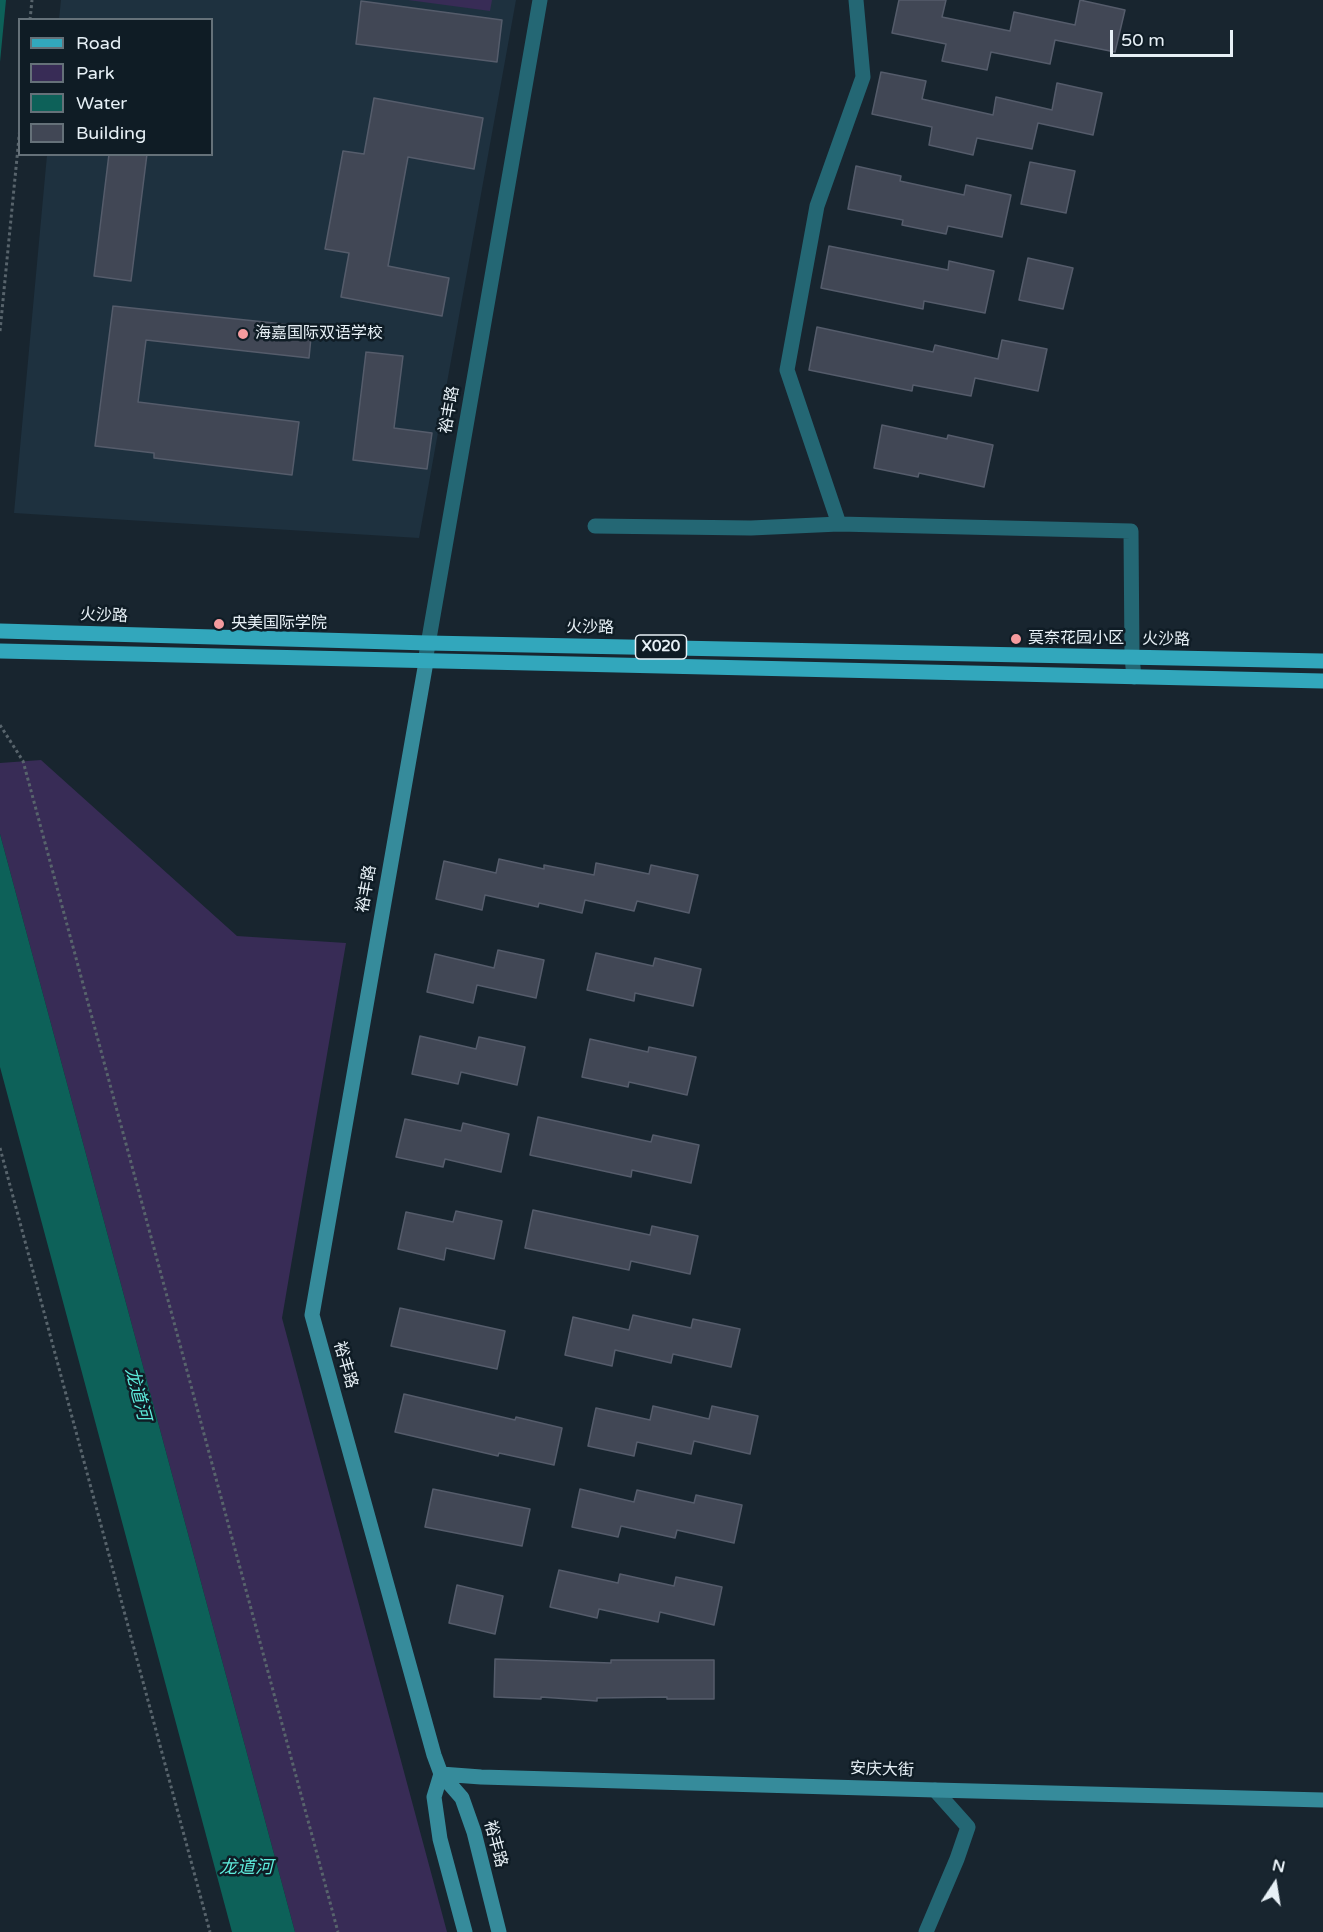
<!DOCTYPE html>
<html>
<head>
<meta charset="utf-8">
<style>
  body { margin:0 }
  #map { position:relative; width:1323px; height:1932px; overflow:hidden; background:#18252f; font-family:"Varela Round",sans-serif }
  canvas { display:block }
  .legend { position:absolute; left:18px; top:18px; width:195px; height:138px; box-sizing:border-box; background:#0f1c25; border:2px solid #657179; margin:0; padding:8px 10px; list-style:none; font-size:18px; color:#e7f0f6 }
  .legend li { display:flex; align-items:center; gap:12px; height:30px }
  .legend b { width:30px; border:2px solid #657179 }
  .north { position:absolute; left:1245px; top:1854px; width:60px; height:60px; -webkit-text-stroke:4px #0f1c25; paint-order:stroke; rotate:12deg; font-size:16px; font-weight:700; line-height:24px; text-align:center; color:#e7f0f6 }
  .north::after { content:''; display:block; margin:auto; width:21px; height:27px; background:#e7f0f6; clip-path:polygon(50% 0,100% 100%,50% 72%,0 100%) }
  .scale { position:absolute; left:1110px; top:30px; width:123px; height:27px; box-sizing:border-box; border:3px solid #e7f0f6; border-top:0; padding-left:8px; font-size:18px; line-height:21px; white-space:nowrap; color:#e7f0f6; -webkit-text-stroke:4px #0f1c25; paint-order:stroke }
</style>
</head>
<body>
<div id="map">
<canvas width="1323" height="1932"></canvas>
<ul class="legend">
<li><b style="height:8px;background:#32a7bc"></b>Road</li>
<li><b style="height:16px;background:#382c56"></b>Park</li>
<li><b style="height:16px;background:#0d6159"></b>Water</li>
<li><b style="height:16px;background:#414755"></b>Building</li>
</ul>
<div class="north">N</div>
<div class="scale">50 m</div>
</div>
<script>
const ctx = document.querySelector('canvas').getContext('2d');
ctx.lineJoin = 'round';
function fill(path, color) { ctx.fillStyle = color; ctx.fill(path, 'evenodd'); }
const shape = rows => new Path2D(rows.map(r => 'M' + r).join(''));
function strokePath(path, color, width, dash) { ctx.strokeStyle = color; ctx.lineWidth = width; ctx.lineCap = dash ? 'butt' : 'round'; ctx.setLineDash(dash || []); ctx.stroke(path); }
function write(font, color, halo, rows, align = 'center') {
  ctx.font = font + ' "Varela Round","Noto Sans SC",sans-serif'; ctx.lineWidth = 5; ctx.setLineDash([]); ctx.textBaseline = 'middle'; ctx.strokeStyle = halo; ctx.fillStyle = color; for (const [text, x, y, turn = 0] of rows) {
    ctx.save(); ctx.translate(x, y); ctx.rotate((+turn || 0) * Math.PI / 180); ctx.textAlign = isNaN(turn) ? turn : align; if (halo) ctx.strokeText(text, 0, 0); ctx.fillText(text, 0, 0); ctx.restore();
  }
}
fill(shape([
  [61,0,516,0,419,538,14,513,47,155,212,154,212,20,59,19]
]), '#1e313f');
fill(shape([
  [408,0,492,0,490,11],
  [41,760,237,936,346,943,282,1318,447,1932,295,1932,0,834,0,763]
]), '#382c56');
fill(shape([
  [0,0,6,0,0,62],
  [0,834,295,1932,232,1932,0,1067]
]), '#0d6159');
const building = shape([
  [899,0,946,0,942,17,1010,31,1014,12,1075,25,1080,0,1125,10,1115,52,1055,40,1050,64,991,52,987,70,942,61,946,44,892,33,899,0],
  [361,1,502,20,497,62,356,44,361,1],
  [881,72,926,81,922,99,993,115,996,97,1052,110,1057,83,1102,93,1093,135,1038,123,1032,149,977,138,973,155,929,145,932,127,872,114,881,72],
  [374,98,483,118,474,169,408,157,388,266,449,278,442,316,341,297,349,253,325,249,343,151,364,154,374,98],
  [109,154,147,154,131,281,94,276,109,154],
  [1030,162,1075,171,1066,213,1021,204,1030,162],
  [856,166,901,176,900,181,964,195,966,185,1011,195,1002,237,948,226,946,234,902,225,903,220,848,209,856,166],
  [829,246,948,270,949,261,994,271,985,313,924,301,923,309,821,288,829,246],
  [1028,258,1073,268,1063,309,1019,300,1028,258],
  [113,306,312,327,309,358,146,340,138,402,299,422,292,475,154,458,154,453,95,446,113,306],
  [817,327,933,352,935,345,998,359,1002,340,1047,349,1038,391,975,378,971,396,913,385,912,391,809,370,817,327],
  [366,352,403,356,394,428,432,433,427,469,353,460,366,352],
  [882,425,947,439,948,435,993,445,984,487,919,473,918,477,874,468,882,425],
  [499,859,544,869,544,865,594,875,596,863,649,874,651,865,698,875,689,913,637,901,634,911,585,900,582,913,539,903,538,907,485,895,482,910,436,899,444,861,496,873,499,859],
  [498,950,544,960,536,998,477,985,473,1003,427,992,435,954,494,968,498,950],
  [596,953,653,966,655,958,701,969,693,1006,635,993,634,1001,587,990,596,953],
  [420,1036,476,1049,479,1037,525,1047,517,1085,461,1072,458,1084,412,1074,420,1036],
  [590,1039,648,1052,649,1047,696,1057,687,1095,629,1082,628,1087,582,1077,590,1039],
  [538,1117,651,1142,653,1135,699,1145,691,1183,632,1170,631,1177,530,1155,538,1117],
  [405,1119,461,1131,463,1123,509,1134,501,1172,445,1159,443,1167,396,1157,405,1119],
  [533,1210,650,1235,652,1226,698,1236,690,1274,631,1261,629,1270,525,1248,533,1210],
  [456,1211,502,1221,494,1259,446,1248,444,1260,398,1249,406,1212,453,1222,456,1211],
  [400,1308,505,1331,497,1369,391,1346,400,1308],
  [633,1315,691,1328,693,1319,740,1329,731,1367,673,1354,671,1363,615,1350,612,1366,565,1355,573,1317,629,1330,633,1315],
  [404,1394,515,1420,516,1417,562,1428,554,1465,499,1453,498,1456,395,1432,404,1394],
  [653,1406,709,1419,712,1406,758,1416,750,1454,694,1441,691,1454,637,1442,634,1456,588,1446,596,1408,650,1420,653,1406],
  [433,1489,530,1509,522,1546,425,1527,433,1489],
  [580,1489,634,1502,637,1490,694,1503,696,1495,742,1505,734,1543,677,1530,675,1538,621,1526,618,1537,572,1527,580,1489],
  [559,1570,618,1583,620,1574,674,1586,676,1577,722,1587,714,1625,660,1612,658,1622,599,1609,597,1618,550,1607,559,1570],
  [457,1585,503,1596,495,1634,449,1623,457,1585],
  [495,1659,611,1663,611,1660,714,1660,714,1699,667,1699,667,1697,597,1698,597,1701,541,1697,541,1699,494,1697,495,1659]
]);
fill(building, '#414755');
strokePath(building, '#555c6b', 1.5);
strokePath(shape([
  [30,20,32,0],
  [0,331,20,127],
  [0,725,23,761,338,1932],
  [0,1148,210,1932]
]), '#58646c', 3, [3, 3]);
strokePath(shape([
  [856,0,863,77,817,206,787,370,839,524,1131,531,1132,657,1134,677],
  [595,526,751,528,839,524],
  [426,656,540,0],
  [926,1932,957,1859,968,1827,935,1790]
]), '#246774', 15);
strokePath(shape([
  [426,662,312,1315,434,1755,441,1774,462,1798,474,1832,499,1932],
  [441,1774,481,1777,935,1790,1323,1800],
  [441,1774,434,1797,440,1839,465,1932]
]), '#368b9b', 15);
strokePath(shape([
  [0,631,428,643,1323,661],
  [0,651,1323,681]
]), '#32a7bc', 15);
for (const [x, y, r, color] of [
  [243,334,6,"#f59b9e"],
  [219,624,6,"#f59b9e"],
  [1016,639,6,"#f59b9e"]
]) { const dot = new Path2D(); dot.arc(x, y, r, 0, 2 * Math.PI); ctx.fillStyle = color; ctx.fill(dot); strokePath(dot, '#0f1c25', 2); }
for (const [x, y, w] of [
  [661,647,51]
]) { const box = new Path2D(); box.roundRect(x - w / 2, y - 12, w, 24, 4.5); ctx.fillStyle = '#0f1c25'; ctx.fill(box); strokePath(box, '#e7f0f6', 1.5); }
write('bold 15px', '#e7f0f6', null, [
  ["X020",661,647]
]);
write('16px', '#e7f0f6', '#0f1c25', [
  ["海嘉国际双语学校",255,334],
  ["央美国际学院",231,624],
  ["莫奈花园小区",1028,639]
], 'left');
write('16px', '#e7f0f6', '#0f1c25', [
  ["裕丰路",450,410,-80],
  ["火沙路",104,616,2],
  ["火沙路",590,628,1],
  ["火沙路",1166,640,1],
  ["裕丰路",367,889,-80],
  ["裕丰路",345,1365,74],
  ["安庆大街",882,1770,2],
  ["裕丰路",495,1844,75]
]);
write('italic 18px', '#5eecdc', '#0f1c25', [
  ["龙道河",137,1394,75],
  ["龙道河",246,1868]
]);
</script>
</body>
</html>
